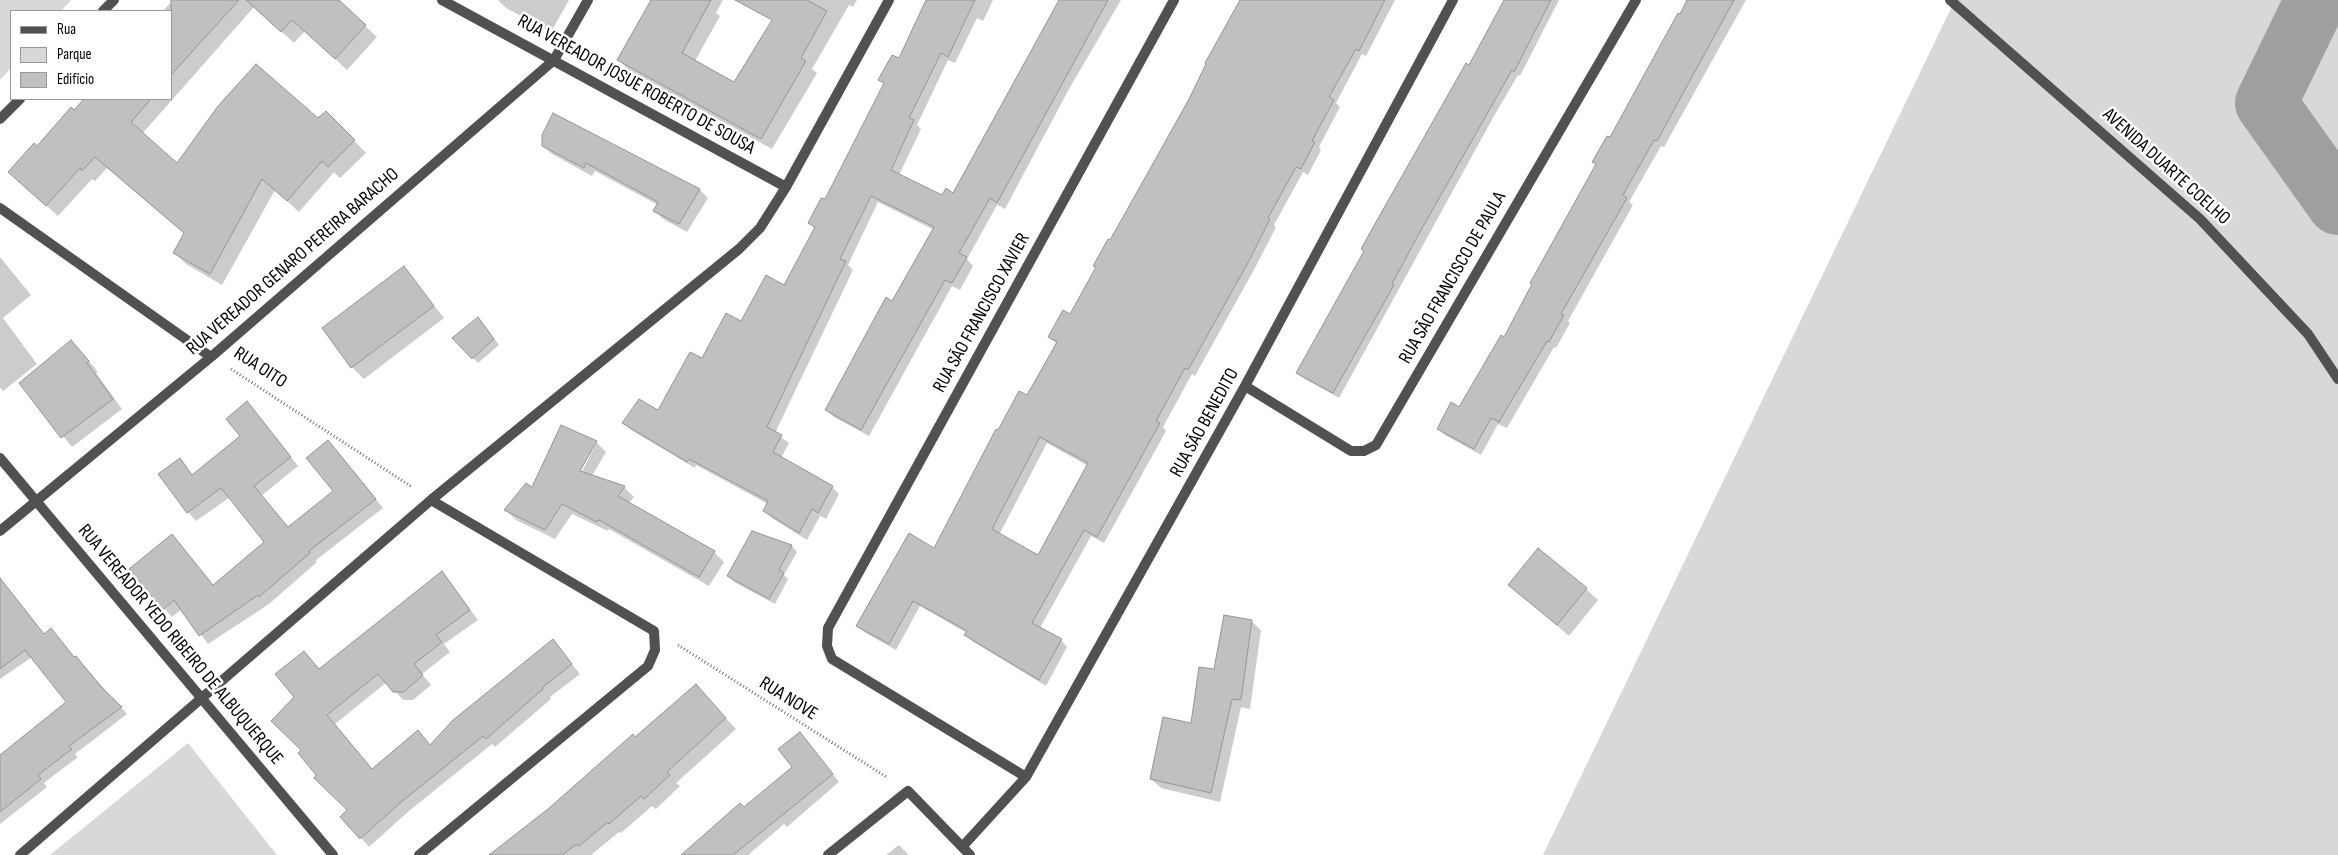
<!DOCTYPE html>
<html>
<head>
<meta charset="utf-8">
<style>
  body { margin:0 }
  #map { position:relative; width:2338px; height:855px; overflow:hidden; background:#fff; font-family:"Sofia Sans Condensed",sans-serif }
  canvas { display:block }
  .legend { position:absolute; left:10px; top:10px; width:162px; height:90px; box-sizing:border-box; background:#fff; border:1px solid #999; margin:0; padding:6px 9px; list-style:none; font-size:15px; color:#000 }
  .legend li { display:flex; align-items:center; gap:10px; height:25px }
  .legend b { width:25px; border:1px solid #999 }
</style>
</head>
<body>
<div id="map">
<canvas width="2338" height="855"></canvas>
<ul class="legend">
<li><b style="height:6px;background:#515151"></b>Rua</li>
<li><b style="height:14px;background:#d8d8d8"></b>Parque</li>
<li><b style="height:14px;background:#c0c0c0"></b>Edifício</li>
</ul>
</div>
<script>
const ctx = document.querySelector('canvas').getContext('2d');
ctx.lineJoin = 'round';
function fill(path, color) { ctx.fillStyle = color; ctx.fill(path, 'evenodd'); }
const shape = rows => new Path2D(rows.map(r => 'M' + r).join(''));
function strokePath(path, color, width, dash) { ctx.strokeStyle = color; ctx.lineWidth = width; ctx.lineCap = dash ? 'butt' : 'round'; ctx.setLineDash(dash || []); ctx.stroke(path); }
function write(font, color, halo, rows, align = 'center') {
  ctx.font = font + ' "Sofia Sans Condensed",sans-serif'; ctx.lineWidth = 5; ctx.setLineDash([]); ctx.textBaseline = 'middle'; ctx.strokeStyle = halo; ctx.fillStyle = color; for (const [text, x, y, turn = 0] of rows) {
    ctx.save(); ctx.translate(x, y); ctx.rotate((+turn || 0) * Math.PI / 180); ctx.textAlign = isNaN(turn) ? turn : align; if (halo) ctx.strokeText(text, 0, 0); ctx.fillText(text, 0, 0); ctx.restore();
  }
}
fill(shape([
  [0,0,71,0,61,11,11,11,11,68,0,80],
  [1955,0,2338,0,2338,855,1543,855],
  [188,743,277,855,50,855]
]), '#d8d8d8');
fill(shape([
  [173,0,315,0,365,26,377,37,347,70,305,31,294,43,254,7,142,134,178,165,318,120,326,112,366,153,340,178,334,172,299,212,275,190,222,285,186,264,175,253,185,234,107,168,95,181,92,179,58,216,21,183,37,148,85,99,171,99,171,11,163,11],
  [498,0,569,0,551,32,506,8],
  [652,0,723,0,716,13,720,16,695,61,735,84,773,21,768,16,777,0,857,0,853,7,849,5,812,69,817,73,772,149,630,71,619,60],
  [934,0,993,0,983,21,977,18,955,63,948,60,917,125,921,129,899,175,943,197,954,194,1005,102,1004,100,1061,0,1121,0,1069,89,1005,209,997,205,967,259,973,266,960,290,952,286,869,436,834,417,827,410,934,230,878,202,848,265,853,270,775,433,789,443,781,458,832,487,839,494,826,519,820,516,807,540,772,518,764,510,768,504,696,465,695,468,631,430,624,423,659,411,702,360,785,287,815,229,810,223,825,201,884,85,880,80,899,59],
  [1241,0,1395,0,1366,56,1362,54,1336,103,1340,107,1319,147,1321,150,1308,175,1303,172,1274,225,1276,227,1256,266,1195,376,1192,374,1163,427,1166,431,1104,543,1091,536,1040,628,1061,640,1067,647,1046,686,972,641,966,635,967,633,920,606,896,650,864,632,858,625,935,549,998,432,1027,397,1057,344,1049,337,1070,316,1190,99],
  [1047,443,1088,466,1038,557,999,535],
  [1504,0,1559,0,1520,76,1518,75,1494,116,1339,398,1303,378,1298,373,1470,67],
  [1688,0,1746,0,1664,147,1661,146,1629,202,1633,205,1568,321,1570,323,1556,348,1554,347,1507,428,1498,424,1481,455,1445,435,1438,428,1460,408,1504,339,1610,139],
  [554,114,700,190,708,198,687,232,663,219,655,211,658,205,595,171,592,176,552,154,543,146],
  [0,257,31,295,3,318,37,364,3,391,0,387],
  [404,268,444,318,364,379,352,367],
  [483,324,499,345,478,363,453,338],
  [81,351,98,372,96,373,122,409,72,447,21,384],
  [255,412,298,466,261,496,289,528,334,491,336,450,383,508,316,560,317,562,269,604,208,644,182,609,172,617,131,569,214,586,266,542,230,497,196,521,188,512,180,460,193,476,242,436],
  [596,442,606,452,592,476,624,487,634,497,629,503,714,552,724,562,709,586,609,529,608,531,572,514,555,539,516,520,506,510],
  [594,444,596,444,579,477,576,475],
  [752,532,792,546,797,552,784,575,788,579,775,604,734,582,729,576],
  [442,572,478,620,444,644,450,652,422,674,431,685,413,700,403,700,387,682,335,724,373,770,431,746,553,641,580,674,550,697,551,699,495,747,492,744,409,811,369,847,361,838,349,811,303,751,296,697,304,652,320,670],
  [1510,585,1586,589,1598,600,1569,636],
  [0,621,45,635,75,658,76,657,127,714,75,754,78,757,44,783,47,787,0,824,0,757,68,702,32,657,0,679],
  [1251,621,1261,630,1250,709,1241,707,1220,802,1161,788,1151,779,1192,725],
  [706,697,736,729,676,783,680,786,656,809,652,806,621,833,619,832,591,855,492,855,635,738],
  [800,733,839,782,787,827,784,824,748,855,692,855,794,768],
  [899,845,909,855,886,855]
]), '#0003');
strokePath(shape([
  [2316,0,2266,103,2338,204]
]), '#9f9f9f', 62);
const building = shape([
  [171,0,239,0,171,75,171,0],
  [246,0,339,0,366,25,335,59,292,20,281,32,246,0],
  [651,0,711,0,682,53,734,82,772,20,735,0,807,0,827,11,801,58,806,61,761,139,617,60,651,0],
  [926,0,975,0,948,57,941,53,909,118,914,120,891,170,942,195,946,188,953,193,1059,0,1108,0,997,203,990,198,959,253,967,257,952,283,945,280,861,430,825,410,886,297,892,301,934,227,871,196,840,259,846,261,767,427,782,435,773,452,833,486,818,513,812,509,799,533,763,511,768,501,689,459,687,462,622,423,639,399,658,410,690,352,702,358,726,313,741,321,766,275,784,285,815,227,808,223,821,198,825,199,884,83,878,80,892,55,899,58,926,0],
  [1240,0,1385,0,1359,51,1356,49,1329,97,1334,100,1312,141,1315,142,1301,169,1296,167,1268,218,1270,219,1250,259,1188,370,1185,368,1156,421,1160,423,1097,537,1084,530,1032,623,1062,639,1039,680,964,635,967,631,913,601,889,644,856,626,909,533,934,548,996,429,998,430,1019,391,1027,395,1057,342,1048,337,1063,310,1070,314,1096,267,1093,266,1108,239,1110,240,1155,160,1189,99,1206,64,1205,63,1240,0],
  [1040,437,1088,463,1038,555,992,529,1040,437],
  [1504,0,1551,0,1514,72,1512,70,1421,230,1392,284,1394,285,1333,393,1296,373,1364,251,1361,249,1376,222,1466,63,1469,65,1504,0],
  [1687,0,1734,0,1657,141,1654,140,1623,195,1627,198,1561,314,1564,315,1549,342,1547,341,1499,422,1491,418,1474,449,1437,429,1451,402,1459,407,1501,335,1504,337,1532,284,1530,283,1596,164,1592,162,1607,136,1610,137,1678,13,1680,14,1687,0],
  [256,64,318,118,326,111,355,140,328,167,322,161,287,201,262,179,210,274,173,253,184,233,95,157,82,171,80,168,46,206,8,172,34,143,37,146,71,107,74,110,84,99,151,99,131,122,177,163,218,106,256,64],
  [553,113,700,189,679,224,653,211,658,202,586,163,584,168,542,146,542,135,553,113],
  [404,266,434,306,351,368,322,328,404,266],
  [478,317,494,339,472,359,452,338,478,317],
  [71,340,89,361,87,363,113,399,61,438,19,383,71,340],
  [247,401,291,457,254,486,288,527,333,491,306,458,328,440,376,499,309,551,310,553,259,597,258,595,199,636,174,600,163,610,129,569,172,534,213,585,264,542,221,488,187,513,158,474,180,458,192,475,240,436,226,419,247,401],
  [561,425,597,441,580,471,625,486,618,496,715,551,699,577,599,520,597,522,562,504,545,530,504,510,526,483,532,487,561,425],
  [752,531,792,545,779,570,784,573,769,599,727,576,752,531],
  [1538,548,1587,588,1557,625,1508,585,1538,548],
  [442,571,470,610,436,635,442,642,414,664,423,675,404,692,393,692,378,674,327,715,372,769,418,730,430,745,453,720,553,639,572,664,542,688,543,689,486,739,483,736,400,803,360,839,340,817,347,810,314,778,316,775,298,753,301,750,271,721,294,697,275,674,304,651,319,669,442,571],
  [0,578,44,634,51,628,74,657,76,656,101,687,122,707,69,746,72,749,38,775,41,779,0,812,0,755,66,702,25,650,0,669,0,578],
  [1224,615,1252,620,1241,700,1232,699,1211,793,1150,779,1163,717,1191,723,1199,667,1214,669,1224,615],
  [696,684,726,718,667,772,670,775,644,799,641,796,609,824,608,822,579,846,577,844,562,855,489,855,548,809,633,734,635,737,696,684],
  [800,732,833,774,733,855,681,855,740,803,744,807,792,767,778,749,800,732]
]);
fill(building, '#c0c0c0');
strokePath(building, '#959595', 1);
strokePath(shape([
  [231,369,412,487],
  [678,645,888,778]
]), '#737373', 3, [1, 2.5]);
strokePath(shape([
  [442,0,786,187],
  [1950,0,2200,219,2308,334,2338,379],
  [103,11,114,0],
  [0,119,20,99],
  [0,208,211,357],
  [1245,386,1351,451,1364,451,1376,445,1636,0],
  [0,458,333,855],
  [0,531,211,357,554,60,588,0],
  [1026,777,832,659,827,646,828,628,1174,0],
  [963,846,1026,777,1245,386,1453,0],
  [20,855,431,500,739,249,760,228,786,187,889,0],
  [419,855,648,666,655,650,654,631,431,500],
  [828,855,908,791,970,855]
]), '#515151', 10);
write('19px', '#000', '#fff', [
  ["RUA VEREADOR JOSUE ROBERTO DE SOUSA",636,85,29],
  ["AVENIDA DUARTE COELHO",2166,167,42],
  ["RUA VEREADOR GENARO PEREIRA BARACHO",293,262,-41],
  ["RUA SÃO FRANCISCO DE PAULA",1453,278,-60],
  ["RUA SÃO FRANCISCO XAVIER",982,313,-61],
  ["RUA OITO",260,368,33],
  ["RUA SÃO BENEDITO",1205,423,-61],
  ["RUA VEREADOR YEDO RIBEIRO DE ALBUQUERQUE",180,645,50],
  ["RUA NOVE",788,699,32]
]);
</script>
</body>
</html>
